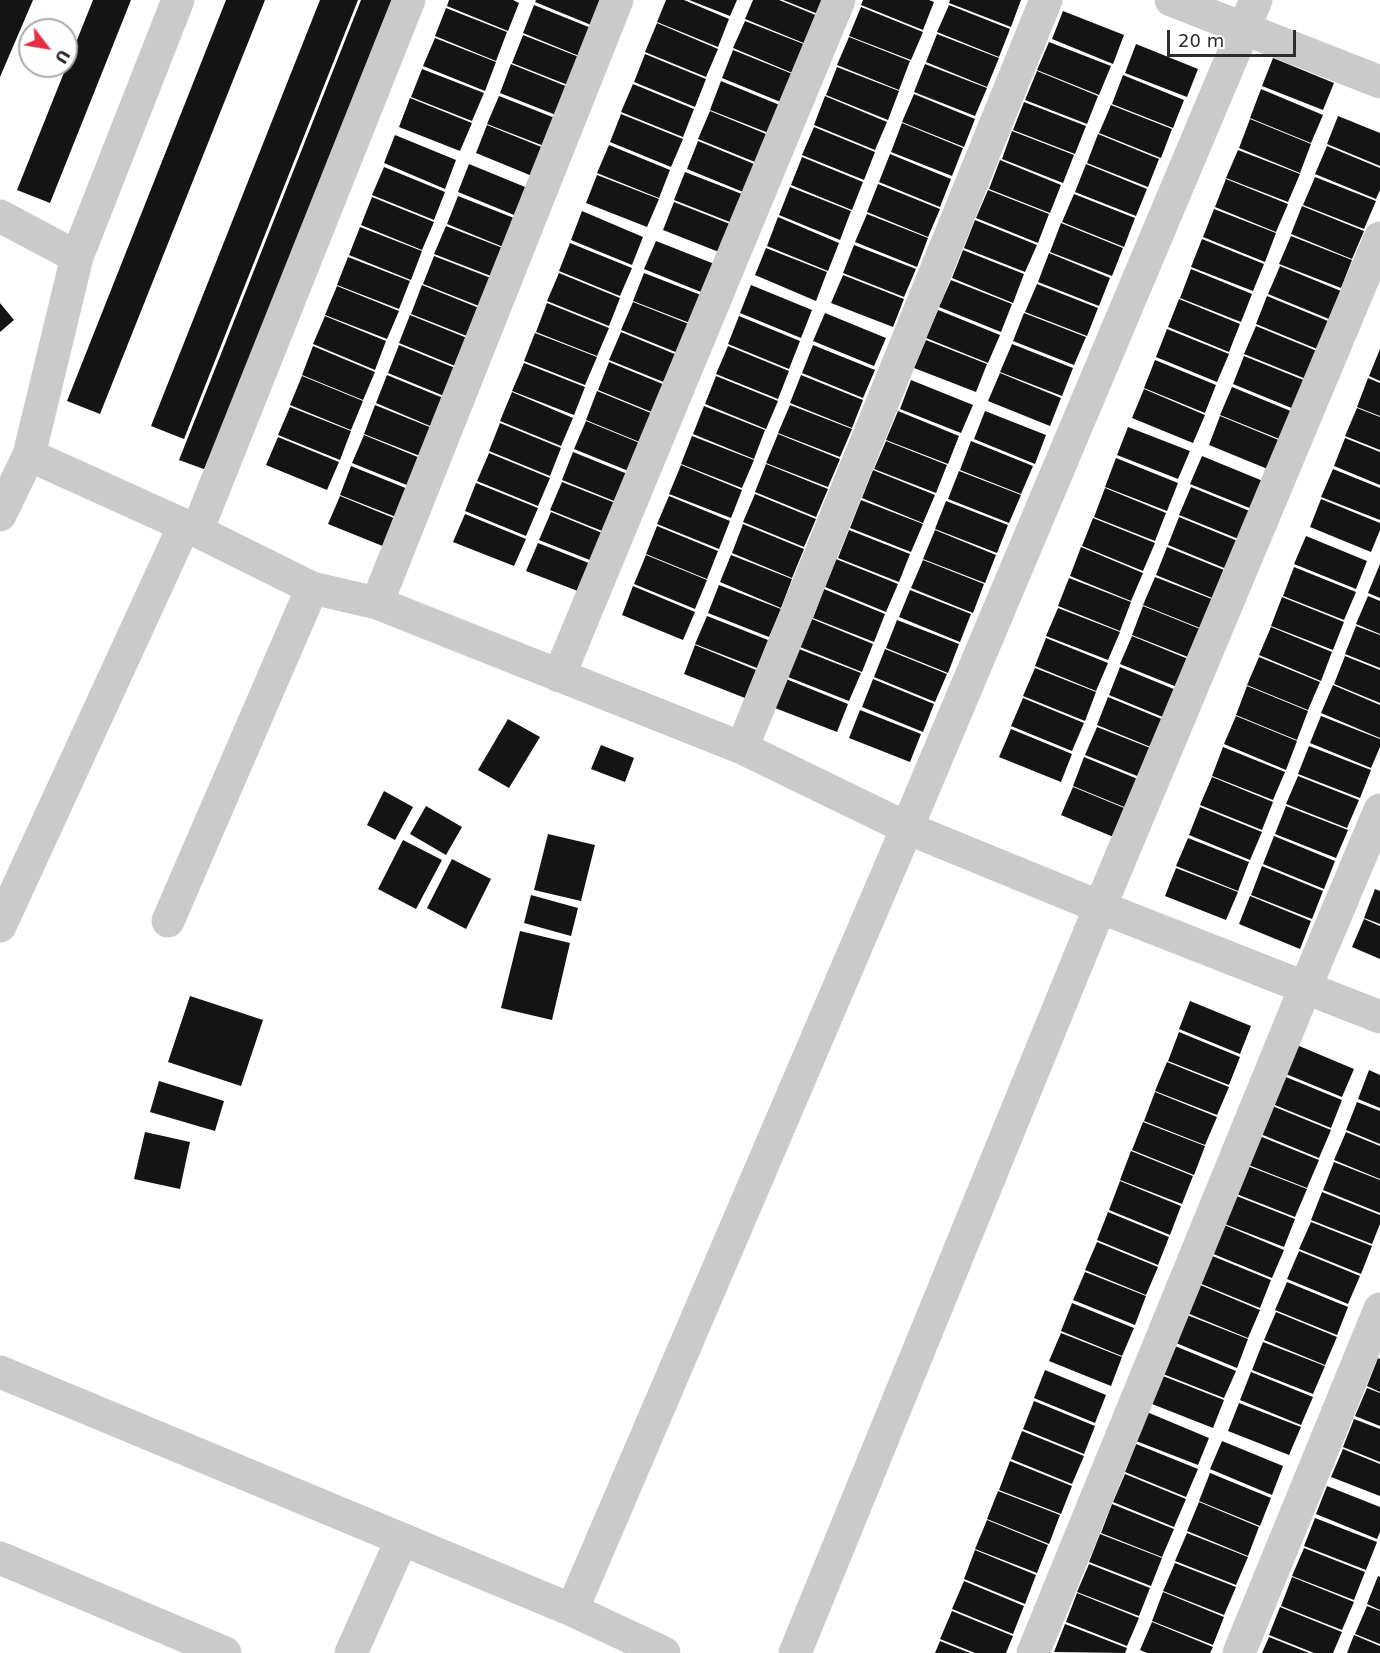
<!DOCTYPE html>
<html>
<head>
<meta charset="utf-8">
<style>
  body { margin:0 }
  #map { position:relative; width:1380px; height:1653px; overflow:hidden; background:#fff; font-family:"DejaVu Sans",sans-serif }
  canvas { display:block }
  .north { position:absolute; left:18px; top:18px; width:60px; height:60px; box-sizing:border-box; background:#fff; border:2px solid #ababab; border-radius:50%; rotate:121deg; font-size:16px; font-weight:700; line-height:24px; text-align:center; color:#2d2d2d }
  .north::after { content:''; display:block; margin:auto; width:21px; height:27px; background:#e62e45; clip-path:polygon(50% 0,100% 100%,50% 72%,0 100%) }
  .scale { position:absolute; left:1167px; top:30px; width:129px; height:27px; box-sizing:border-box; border:3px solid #2d2d2d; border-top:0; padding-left:8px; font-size:18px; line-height:21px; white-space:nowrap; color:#2d2d2d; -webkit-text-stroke:4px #fff; paint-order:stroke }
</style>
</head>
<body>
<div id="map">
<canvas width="1380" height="1653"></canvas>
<div class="north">U</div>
<div class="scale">20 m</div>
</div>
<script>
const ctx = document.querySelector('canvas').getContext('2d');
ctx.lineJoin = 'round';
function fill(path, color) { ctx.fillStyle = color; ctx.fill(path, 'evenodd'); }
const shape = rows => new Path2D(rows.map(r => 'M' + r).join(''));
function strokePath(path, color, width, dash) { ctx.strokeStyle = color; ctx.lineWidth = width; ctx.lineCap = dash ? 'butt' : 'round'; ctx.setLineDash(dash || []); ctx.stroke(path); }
fill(shape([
  [0,0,33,0,0,77],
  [93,0,131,0,50,203,17,190],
  [226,0,265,0,100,414,67,401],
  [320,0,358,0,184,439,151,426],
  [361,0,400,0,212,472,179,460],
  [449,0,513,0,519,3,508,31,447,6],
  [536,0,607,0,596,27,535,2],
  [666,0,684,0,729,19,718,47,657,22],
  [689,0,737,0,730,16],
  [753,0,779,0,818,16,806,44,745,19],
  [783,0,824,0,818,14],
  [863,0,929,0,934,2,923,30,861,5],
  [950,0,1021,0,1011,27,949,3],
  [534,5,596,30,584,58,523,33],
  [949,5,1010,29,999,57,937,32],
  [861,7,923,32,911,60,849,36],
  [446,8,507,32,496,61,435,36],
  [1063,11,1124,35,1113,64,1052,39],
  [745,21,806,45,795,74,733,48],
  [657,23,718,49,706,77,645,52],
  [937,34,999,58,987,87,926,62],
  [523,35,584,59,573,87,512,63],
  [849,37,910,61,899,90,837,65],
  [435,38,496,62,485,91,423,66],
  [1049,42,1111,66,1099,95,1037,70],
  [1136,44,1198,69,1187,97,1125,73],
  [733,50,795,75,783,103,722,78],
  [645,54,706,79,695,107,634,82],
  [1273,58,1334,83,1323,110,1262,86],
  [511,64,573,89,561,117,500,93],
  [925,64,987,88,975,116,914,92],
  [837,67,899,91,888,120,826,95],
  [422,69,484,93,472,121,411,97],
  [1037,71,1098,96,1087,124,1025,100],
  [1123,75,1184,100,1173,128,1112,104],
  [721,81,782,106,771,134,710,110],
  [633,84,694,109,683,137,621,112],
  [1261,89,1323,115,1311,143,1250,118],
  [914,94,975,119,964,147,902,122],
  [499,96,560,120,549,148,487,124],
  [825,96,887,122,875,150,814,125],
  [410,98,472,123,460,151,399,127],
  [1024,102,1086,126,1075,154,1013,130],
  [1111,105,1172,129,1161,158,1099,133],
  [710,111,771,136,760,164,698,139],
  [621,114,683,139,671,167,610,142],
  [1338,116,1380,133,1380,166,1327,144],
  [1250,119,1311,144,1300,173,1239,148],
  [902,123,963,148,952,176,891,152],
  [487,125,549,150,537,178,476,153],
  [814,127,875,152,864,180,802,155],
  [1012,131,1074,155,1063,183,1002,159],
  [1098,134,1159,159,1148,187,1087,163],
  [395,135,456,160,445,189,384,163],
  [698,141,759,166,748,194,687,169],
  [609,145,670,170,659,198,597,173],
  [1327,146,1380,168,1380,190,1376,199,1315,174],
  [1238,150,1300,174,1288,202,1226,178],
  [890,154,951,179,940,207,879,182],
  [802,157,863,182,852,210,791,185],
  [1000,160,1061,185,1050,213,989,189],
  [469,164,530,189,519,217,458,192],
  [1086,164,1147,189,1136,216,1075,192],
  [384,167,445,192,434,220,372,195],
  [685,172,747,196,735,224,674,200],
  [597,175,659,199,647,227,586,203],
  [1315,177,1376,201,1364,229,1303,205],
  [1226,179,1288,204,1276,232,1215,207],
  [878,184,940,209,928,237,867,212],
  [790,187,851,211,840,240,779,215],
  [988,190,1049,214,1038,243,976,218],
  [1074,194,1135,218,1124,247,1062,222],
  [458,196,519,220,508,249,447,224],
  [372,197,434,222,422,250,361,225],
  [674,202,735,226,724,254,663,230],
  [1302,206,1364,231,1352,259,1291,234],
  [1214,209,1276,233,1265,262,1203,237],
  [582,211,643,237,632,265,571,240],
  [867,214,928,238,917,267,855,242],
  [778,217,839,243,828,271,767,246],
  [975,220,1037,245,1025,272,964,248],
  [1061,223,1123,248,1112,276,1050,252],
  [446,226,508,250,496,278,434,254],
  [360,227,422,251,411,280,349,255],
  [1291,236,1352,260,1341,288,1279,264],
  [1202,239,1264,264,1253,291,1191,267],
  [656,241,717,265,706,294,644,269],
  [570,243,632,268,620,296,559,271],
  [854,245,916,269,904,297,843,273],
  [766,248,827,272,816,301,755,275],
  [963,250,1024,274,1013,303,952,278],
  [1049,253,1110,278,1099,306,1038,282],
  [434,256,496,280,484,308,423,284],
  [348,257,410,281,399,309,337,285],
  [1280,266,1341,291,1329,319,1268,294],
  [1191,269,1252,294,1241,322,1180,298],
  [559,273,620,298,609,326,547,301],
  [644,273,706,297,695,325,633,301],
  [843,275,904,299,893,327,831,303],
  [951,280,1012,304,1001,332,939,307],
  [1037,284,1098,308,1087,336,1025,312],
  [422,285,484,310,472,338,411,314],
  [751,285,812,310,801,338,740,313],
  [337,286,399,311,387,339,325,315],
  [1267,296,1328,321,1317,349,1256,324],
  [1179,299,1240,324,1229,352,1168,327],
  [633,302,694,326,683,355,621,330],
  [0,303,14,320,0,332],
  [547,303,609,328,597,356,536,332],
  [938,310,1000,335,988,363,926,338],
  [825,313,886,338,874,366,813,341],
  [1024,313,1086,337,1074,365,1013,341],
  [410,315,472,340,460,368,399,343],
  [325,316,386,341,375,370,313,344],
  [739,316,800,341,789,369,728,344],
  [1256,326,1317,351,1306,379,1244,354],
  [1167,329,1229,354,1217,382,1156,357],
  [621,332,682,357,671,385,609,360],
  [535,333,597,357,585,385,524,361],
  [926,340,987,364,976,392,914,368],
  [1012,344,1073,368,1062,396,1000,372],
  [399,345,460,370,449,398,388,373],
  [813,345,875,370,863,398,802,373],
  [313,346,375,372,363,400,302,375],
  [728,346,789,371,778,399,716,374],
  [1380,349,1380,381,1369,376],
  [1244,356,1306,381,1294,409,1233,384],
  [1155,360,1216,385,1205,413,1144,388],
  [609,362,670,387,659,415,598,390],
  [524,363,585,387,574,415,512,391],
  [1000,373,1061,398,1050,426,988,401],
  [387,375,448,400,437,429,376,403],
  [801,375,863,400,852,428,790,403],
  [302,376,363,401,351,430,290,405],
  [716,376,778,401,766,429,705,404],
  [1368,378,1380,383,1380,416,1357,407],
  [911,380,973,405,961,433,900,409],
  [1232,387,1293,412,1282,440,1220,415],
  [1144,389,1205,415,1193,443,1132,418],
  [597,391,658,416,647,445,586,420],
  [512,392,573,418,561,446,500,421],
  [375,405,437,430,425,458,364,434],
  [790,405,852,429,840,457,778,433],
  [704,406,765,430,754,459,693,434],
  [290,407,351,431,340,460,278,435],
  [1357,408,1380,417,1380,450,1345,436],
  [898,411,959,436,948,464,886,440],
  [985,411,1046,435,1035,464,974,439],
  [1220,416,1281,441,1270,470,1209,445],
  [586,421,647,446,636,474,574,449],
  [500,423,561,448,550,476,489,451],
  [1128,427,1190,451,1178,479,1117,455],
  [778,434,840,459,828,487,766,463],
  [364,435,425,460,414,488,352,463],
  [692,436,754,460,742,488,681,464],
  [278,437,339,462,327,490,266,465],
  [1345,438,1380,452,1380,485,1334,466],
  [886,441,947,465,936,493,874,469],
  [971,441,1033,466,1021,494,960,470],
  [573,452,635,477,624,505,562,480],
  [489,453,550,478,538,506,477,481],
  [1202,456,1263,481,1252,509,1190,484],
  [1116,458,1178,483,1167,511,1105,487],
  [766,464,828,489,816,517,755,492],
  [681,465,742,490,731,518,669,494],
  [351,466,413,491,401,519,340,495],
  [1333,469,1380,488,1380,520,1321,497],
  [873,470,935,495,923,523,862,498],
  [959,471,1021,495,1009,523,948,499],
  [562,482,623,506,612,535,550,510],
  [476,483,538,508,526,536,465,511],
  [1191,487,1252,512,1241,540,1179,515],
  [1105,488,1166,513,1155,541,1094,517],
  [755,494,816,519,804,547,743,522],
  [340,496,401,521,390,549,328,524],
  [669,496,730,521,719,549,657,524],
  [1321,499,1380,523,1380,530,1371,552,1310,527],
  [861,500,923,524,911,552,850,528],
  [946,501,1008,525,997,553,935,529],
  [551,512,612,537,600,564,539,540],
  [465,514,526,539,514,566,453,542],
  [1179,517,1240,542,1229,570,1168,545],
  [1093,518,1155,543,1143,571,1082,546],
  [743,524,804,549,792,578,732,553],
  [657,526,718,551,707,579,646,554],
  [849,530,910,554,899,582,838,558],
  [935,530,996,555,985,583,923,559],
  [1306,536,1367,561,1356,589,1294,564],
  [538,543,599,567,588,595,526,571],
  [1081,547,1143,573,1131,601,1070,576],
  [1167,547,1229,572,1217,600,1156,575],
  [646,555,707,580,695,609,634,584],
  [731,555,792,579,781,608,720,582],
  [836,559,898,584,886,612,825,587],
  [923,560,984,584,973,613,911,588],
  [1380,564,1380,598,1368,593],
  [1294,567,1356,592,1344,620,1283,596],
  [1155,577,1217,601,1205,630,1143,605],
  [1069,578,1131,602,1120,631,1058,606],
  [719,585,781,609,769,637,708,613],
  [633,586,695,612,683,640,622,615],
  [824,589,885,614,874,642,813,618],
  [910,590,971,614,960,642,899,617],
  [1368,596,1380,601,1380,634,1356,624],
  [1282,597,1344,622,1333,650,1271,626],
  [1143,606,1205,631,1193,659,1132,635],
  [1058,608,1120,632,1108,660,1046,636],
  [707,616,768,640,757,668,695,644],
  [812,619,873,644,862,672,800,647],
  [897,620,959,644,948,673,886,648],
  [1356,626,1380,635,1380,668,1345,654],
  [1271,627,1332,652,1321,681,1259,655],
  [1132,636,1193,661,1182,689,1120,664],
  [1046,638,1108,663,1096,691,1035,666],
  [695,645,756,670,745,698,684,674],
  [799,649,861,673,849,701,788,677],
  [885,649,947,674,935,702,874,677],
  [1345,656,1380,670,1380,703,1334,684],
  [1259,657,1320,682,1308,710,1247,685],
  [1120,667,1181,692,1170,720,1109,695],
  [1035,668,1096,692,1085,721,1023,696],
  [786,679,848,704,837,732,775,708],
  [873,679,934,704,923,732,862,707],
  [1333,685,1380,705,1380,738,1321,713],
  [1247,686,1308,711,1297,740,1236,715],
  [1108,697,1169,722,1158,750,1097,725],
  [1023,698,1084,723,1072,751,1011,726],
  [860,710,921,734,910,762,849,738],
  [1236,716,1297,741,1286,770,1224,744],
  [1321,716,1380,739,1380,747,1371,768,1310,743],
  [508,719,540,737,509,788,478,770],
  [1097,727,1158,751,1147,780,1085,755],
  [1011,729,1072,754,1061,782,999,757],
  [601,745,634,758,625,782,591,769],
  [1309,746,1371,770,1360,798,1298,774],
  [1223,747,1285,772,1273,800,1212,776],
  [1084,757,1145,782,1134,811,1073,786],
  [1298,776,1359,800,1347,828,1286,804],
  [1212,777,1273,802,1262,830,1200,805],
  [1073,787,1134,812,1123,841,1061,815],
  [384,791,413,807,395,840,367,825],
  [426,806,462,827,446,855,410,834],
  [1286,806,1348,830,1336,858,1275,834],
  [1200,807,1262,832,1250,860,1189,835],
  [548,834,595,845,581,901,534,890],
  [1274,836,1335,861,1324,889,1263,864],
  [1188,838,1249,862,1238,891,1176,866],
  [403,840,442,860,416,909,378,889],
  [452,859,491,879,466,929,427,908],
  [1262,866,1323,891,1312,919,1251,895],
  [1176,868,1238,892,1226,920,1165,896],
  [1375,889,1380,891,1380,924,1364,918],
  [531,895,578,908,571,936,524,923],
  [1250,896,1311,921,1300,949,1239,924],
  [1364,919,1380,926,1380,959,1352,947],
  [520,931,570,943,552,1020,501,1008],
  [190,996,263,1020,241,1086,168,1062],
  [1190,1001,1251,1026,1240,1054,1179,1029],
  [1179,1032,1240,1057,1229,1085,1168,1061],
  [1292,1043,1354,1069,1342,1097,1281,1072],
  [1167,1062,1229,1087,1217,1115,1155,1091],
  [1369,1070,1380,1075,1380,1108,1358,1099],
  [1281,1075,1342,1100,1331,1128,1270,1103],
  [159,1081,224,1101,215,1131,150,1112],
  [1155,1092,1217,1117,1205,1145,1144,1121],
  [1357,1102,1380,1111,1380,1144,1346,1130],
  [1270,1105,1331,1130,1319,1158,1258,1133],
  [1143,1122,1205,1146,1194,1175,1132,1150],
  [145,1132,190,1142,180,1189,134,1179],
  [1346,1132,1380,1146,1380,1179,1334,1160],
  [1257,1135,1319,1160,1307,1188,1246,1164],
  [1131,1151,1193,1176,1182,1204,1120,1180],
  [1334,1162,1380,1180,1380,1213,1323,1190],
  [1245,1165,1307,1189,1295,1217,1234,1193],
  [1120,1181,1181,1206,1170,1235,1109,1210],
  [1322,1192,1380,1215,1380,1224,1372,1244,1311,1220],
  [1234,1195,1295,1219,1284,1247,1222,1223],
  [1108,1212,1169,1237,1158,1265,1097,1240],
  [1311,1222,1372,1246,1361,1274,1299,1249],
  [1222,1224,1284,1250,1272,1278,1211,1253],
  [1097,1242,1158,1267,1146,1295,1085,1270],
  [1299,1251,1360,1276,1348,1304,1287,1279],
  [1210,1255,1271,1280,1260,1308,1199,1283],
  [1085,1272,1146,1296,1135,1325,1073,1300],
  [1287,1282,1348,1307,1337,1335,1275,1310],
  [1198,1284,1260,1310,1248,1338,1187,1313],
  [1072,1303,1134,1328,1122,1356,1061,1331],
  [1276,1312,1337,1337,1325,1365,1264,1340],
  [1187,1315,1248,1339,1237,1368,1176,1343],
  [1061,1333,1122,1357,1111,1386,1049,1361],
  [1263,1342,1325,1366,1313,1394,1252,1370],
  [1175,1346,1236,1371,1224,1398,1163,1374],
  [1378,1358,1380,1359,1380,1392,1367,1386],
  [1045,1370,1106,1395,1095,1423,1034,1398],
  [1251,1372,1313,1397,1301,1425,1240,1400],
  [1163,1376,1224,1400,1213,1428,1152,1404],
  [1367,1388,1380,1393,1380,1426,1355,1416],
  [1034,1401,1095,1426,1084,1454,1023,1429],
  [1239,1403,1301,1427,1289,1455,1228,1431],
  [1147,1412,1209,1438,1198,1465,1136,1441],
  [1354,1419,1380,1429,1380,1462,1343,1447],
  [1022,1431,1084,1456,1072,1484,1011,1459],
  [1222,1441,1283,1466,1272,1495,1210,1469],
  [1136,1444,1198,1469,1186,1497,1125,1472],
  [1343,1449,1380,1464,1380,1496,1331,1477],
  [1010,1461,1072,1486,1061,1514,999,1490],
  [1210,1473,1271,1498,1260,1526,1199,1501],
  [1125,1474,1186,1499,1174,1527,1113,1502],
  [1327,1486,1380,1507,1380,1532,1377,1539,1316,1514],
  [998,1491,1060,1515,1049,1544,987,1519],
  [1199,1502,1259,1527,1248,1556,1187,1531],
  [1112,1504,1174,1529,1162,1557,1101,1533],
  [1315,1518,1377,1542,1366,1570,1304,1546],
  [987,1520,1048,1545,1037,1573,975,1549],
  [1187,1533,1248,1557,1236,1585,1175,1561],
  [1100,1534,1162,1558,1151,1586,1089,1562],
  [1304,1548,1365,1572,1354,1600,1292,1576],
  [975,1550,1036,1575,1025,1604,964,1579],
  [1175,1563,1236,1587,1224,1615,1163,1591],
  [1089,1564,1150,1588,1139,1616,1077,1592],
  [1378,1576,1380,1577,1380,1610,1367,1604],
  [1292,1577,1354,1602,1342,1630,1281,1606],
  [964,1581,1024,1606,1013,1634,952,1609],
  [1163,1592,1224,1617,1213,1645,1152,1621],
  [1077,1593,1139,1618,1127,1646,1066,1622],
  [1367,1606,1380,1611,1380,1644,1355,1634],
  [1280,1607,1342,1632,1333,1653,1314,1653,1269,1635],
  [952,1611,1013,1636,1006,1653,975,1653,940,1639],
  [1152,1622,1213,1647,1210,1653,1147,1653,1140,1650],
  [1065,1624,1127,1648,1125,1653,1054,1652],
  [1354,1635,1380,1646,1380,1653,1347,1653],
  [1269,1637,1309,1653,1262,1653],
  [940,1641,970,1653,935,1653]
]), '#141414');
strokePath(shape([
  [1171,0,1380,82],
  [0,216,77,257],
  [29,455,197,531,312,588,377,603,742,748,907,828,1100,907,1380,1017],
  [0,515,29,455,77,257,178,0],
  [197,531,409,0],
  [377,603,617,0],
  [559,676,839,0],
  [742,748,1046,0],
  [168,921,312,588],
  [0,926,184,526],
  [0,1372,572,1610,664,1653],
  [0,1558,225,1653],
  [572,1610,907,828,1256,0],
  [351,1653,402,1539],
  [795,1653,1100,907,1380,238],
  [1033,1653,1305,988,1380,810],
  [1239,1653,1380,1309]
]), '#cacaca', 33);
</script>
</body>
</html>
